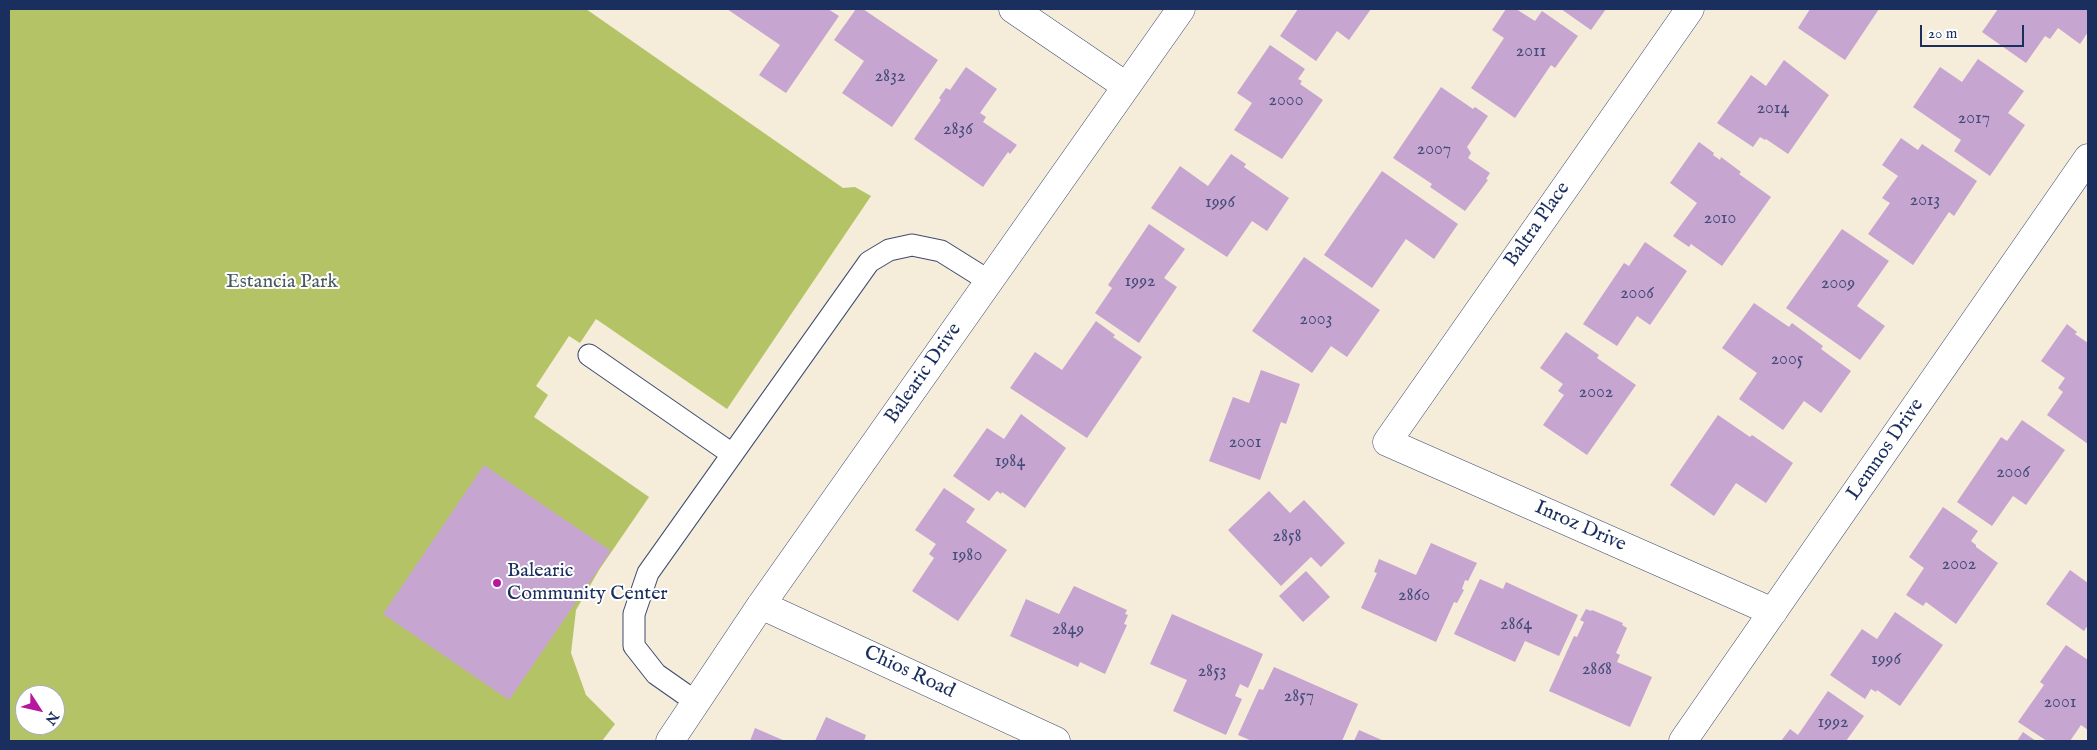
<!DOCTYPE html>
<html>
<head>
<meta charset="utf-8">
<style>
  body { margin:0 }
  #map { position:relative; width:2097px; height:750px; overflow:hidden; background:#f5ecd9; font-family:"IM FELL English",serif }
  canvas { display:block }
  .frame { position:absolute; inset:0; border:10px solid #1b2f5e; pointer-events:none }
  .north { position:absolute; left:15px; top:685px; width:50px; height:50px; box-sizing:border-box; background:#fff; border:1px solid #a4acbf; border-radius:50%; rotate:125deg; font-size:14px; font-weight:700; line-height:20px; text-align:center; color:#1b2f5e }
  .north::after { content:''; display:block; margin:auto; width:18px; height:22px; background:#b5179e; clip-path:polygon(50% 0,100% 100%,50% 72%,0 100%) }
  .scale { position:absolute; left:1920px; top:25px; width:104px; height:22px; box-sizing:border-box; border:2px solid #1b2f5e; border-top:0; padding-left:6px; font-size:15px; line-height:18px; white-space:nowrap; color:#1b2f5e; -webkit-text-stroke:4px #fff; paint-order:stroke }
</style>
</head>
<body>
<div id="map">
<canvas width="2097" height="750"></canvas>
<div class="frame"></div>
<div class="north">N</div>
<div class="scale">20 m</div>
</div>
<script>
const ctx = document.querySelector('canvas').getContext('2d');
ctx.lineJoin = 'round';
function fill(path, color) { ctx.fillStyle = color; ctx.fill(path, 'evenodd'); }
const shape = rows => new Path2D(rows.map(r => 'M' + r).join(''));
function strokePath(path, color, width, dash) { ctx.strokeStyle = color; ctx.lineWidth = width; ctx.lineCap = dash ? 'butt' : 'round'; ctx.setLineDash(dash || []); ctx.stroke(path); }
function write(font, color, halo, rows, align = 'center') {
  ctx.font = font + ' "IM FELL English",serif'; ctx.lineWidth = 4; ctx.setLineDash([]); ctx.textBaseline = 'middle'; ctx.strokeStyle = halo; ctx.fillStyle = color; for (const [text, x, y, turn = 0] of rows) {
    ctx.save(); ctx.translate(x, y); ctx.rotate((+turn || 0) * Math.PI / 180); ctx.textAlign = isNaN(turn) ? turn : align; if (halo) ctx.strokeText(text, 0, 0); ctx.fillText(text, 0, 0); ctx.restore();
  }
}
fill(shape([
  [9,9,586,9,843,188,855,187,871,196,727,409,596,319,580,343,569,336,536,386,548,395,534,417,649,497,599,570,576,610,571,653,586,695,615,724,602,741,9,741],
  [25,695,55,695,55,725,25,725]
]), '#b4c366');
fill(shape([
  [727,9,828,9,839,16,786,93,759,75,780,45],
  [856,9,863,9,938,60,892,127,842,93,864,61,834,40],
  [1298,9,1371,9,1349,40,1337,31,1316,61,1280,36],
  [1506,9,1516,9,1535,21,1542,11,1578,36,1555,68,1551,65,1515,118,1471,88,1504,38,1492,30],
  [1561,9,1606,9,1591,30],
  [1810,9,1879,9,1845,60,1798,28],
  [1998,9,2088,9,2088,32,2080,44,2058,28,2050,39,2045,36,2026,63,1982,32],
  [1270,45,1305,69,1298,79,1302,81,1300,84,1323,100,1282,159,1234,130,1252,103,1237,93],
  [1978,59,2024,91,2008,113,2025,125,1990,176,1954,151,1961,140,1913,107,1940,67,1962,82],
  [1784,60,1829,95,1788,154,1766,139,1765,140,1760,137,1753,147,1717,123,1751,75,1766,86],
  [966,67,997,89,980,113,986,117,983,122,1017,145,1010,154,1008,152,983,187,914,139,941,100,939,98,946,88,950,90],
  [1441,87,1473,109,1475,107,1488,116,1467,147,1471,153,1468,158,1490,173,1486,179,1488,180,1465,211,1430,187,1432,184,1393,158],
  [1901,138,1918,150,1922,144,1977,181,1954,216,1949,212,1913,265,1868,234,1890,203,1882,198,1898,176,1882,165],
  [1699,142,1714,153,1713,155,1720,160,1721,157,1741,172,1739,174,1771,197,1722,266,1691,244,1689,247,1673,236,1697,203,1670,183],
  [1231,154,1246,164,1244,167,1289,198,1267,231,1252,221,1227,257,1151,208,1180,166,1208,186],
  [1382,171,1458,224,1434,259,1406,239,1372,288,1324,255],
  [1149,224,1185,249,1164,278,1177,287,1139,343,1095,313,1112,288,1108,285],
  [1842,229,1889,261,1857,306,1885,326,1860,360,1786,308],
  [1645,242,1687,271,1650,325,1637,316,1617,346,1583,324,1624,263,1629,266],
  [1304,257,1380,310,1347,357,1331,346,1312,373,1252,331],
  [1754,303,1789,327,1792,323,1823,346,1821,349,1851,371,1821,413,1804,401,1783,430,1739,399,1757,373,1722,348],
  [1096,321,1115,335,1113,337,1142,357,1087,438,1010,388,1035,352,1062,370],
  [2067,324,2077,332,2075,334,2088,343,2088,444,2047,415,2063,392,2058,388,2065,378,2041,361],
  [1566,332,1599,355,1597,358,1636,385,1587,455,1543,425,1564,395,1558,391,1563,384,1540,368],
  [1261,370,1300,384,1286,424,1281,422,1260,480,1209,461,1233,397,1249,403],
  [1021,414,1066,448,1025,508,1002,492,1001,494,997,491,989,501,953,476,987,428,1004,439],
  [1718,415,1750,437,1752,435,1793,463,1766,503,1736,483,1714,516,1670,485],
  [2022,420,2065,450,2026,505,2013,496,1992,526,1957,502,2001,437,2007,441],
  [484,465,611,551,509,700,383,614],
  [944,488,975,509,966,522,1007,550,958,621,912,591,934,558,929,554,936,544,915,530],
  [1269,491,1290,513,1304,500,1345,543,1321,567,1311,557,1281,586,1228,530],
  [1943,507,1978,531,1971,541,1976,545,1976,547,1998,563,1956,624,1926,602,1923,606,1906,595,1924,568,1909,557],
  [1431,543,1477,563,1468,581,1465,580,1462,589,1464,590,1457,603,1454,602,1436,642,1361,608,1377,573,1374,572,1379,559,1416,575],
  [2070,570,2088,583,2088,625,2084,631,2046,604],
  [1306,571,1330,597,1303,622,1279,596],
  [1480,579,1503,589,1506,582,1578,615,1559,656,1525,641,1515,662,1454,634],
  [1074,586,1127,610,1125,614,1128,615,1124,624,1127,625,1105,674,1080,662,1078,667,1010,636,1026,599,1059,614],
  [1586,609,1591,611,1592,610,1623,623,1622,625,1627,628,1616,653,1620,655,1617,662,1652,677,1630,727,1549,691,1574,636,1577,637,1584,622,1580,620],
  [1895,612,1943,645,1900,706,1877,690,1876,692,1871,689,1865,699,1830,675,1862,629,1877,639],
  [1172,614,1263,654,1248,688,1240,684,1235,696,1242,699,1226,735,1173,711,1187,680,1150,664],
  [2066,645,2088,660,2088,730,2081,725,2070,741,2047,741,2018,722,2044,685,2040,682],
  [1274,667,1358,704,1342,741,1252,741,1238,735,1259,689,1263,690],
  [1828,691,1864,716,1846,741,1781,741,1790,729,1798,735],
  [826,717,866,735,864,741,815,741],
  [755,728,785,741,750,741],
  [1359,730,1384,741,1354,741],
  [2023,732,2036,741,2017,741]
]), '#c6a5d0');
const service = shape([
  [589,355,732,454],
  [696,702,656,674,634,646,634,614,648,573,869,262,889,250,912,245,941,251,989,281]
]);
const minor = shape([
  [1013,9,1126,86],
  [1690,9,1387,442,1773,612],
  [761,605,1056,741],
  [670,741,761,605,1181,9],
  [1683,741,2088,158]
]);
strokePath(service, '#3c4b70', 23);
strokePath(minor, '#3c4b70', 29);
strokePath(service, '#fff', 21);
strokePath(minor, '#fff', 28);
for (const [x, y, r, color] of [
  [497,583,5,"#b5179e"]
]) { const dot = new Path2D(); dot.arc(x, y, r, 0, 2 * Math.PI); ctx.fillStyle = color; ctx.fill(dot); strokePath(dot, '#fff', 2); }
write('18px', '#464c7a', null, [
  ["2011",1531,52],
  ["2832",890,77],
  ["2000",1286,101],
  ["2014",1773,109],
  ["2017",1974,119],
  ["2836",958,130],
  ["2007",1434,150],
  ["2013",1925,201],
  ["1996",1220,203],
  ["2010",1720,219],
  ["1992",1140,282],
  ["2009",1838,284],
  ["2006",1637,294],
  ["2003",1316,320],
  ["2005",1787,360],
  ["2002",1596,393],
  ["2001",1245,443],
  ["1984",1010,462],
  ["2006",2013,473],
  ["2858",1287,537],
  ["1980",967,556],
  ["2002",1959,565],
  ["2860",1414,596],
  ["2864",1516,625],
  ["2849",1068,630],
  ["1996",1886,660],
  ["2868",1597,670],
  ["2853",1212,672],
  ["2857",1299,697],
  ["2001",2060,703],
  ["1992",1833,723]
]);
write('20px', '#1b2f5e', '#fff', [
  ["Baltra Place",1538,225,-55],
  ["Balearic Drive",924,374,-55],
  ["Lemnos Drive",1886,450,-55],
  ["Inroz Drive",1580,527,24],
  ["Chios Road",909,673,25]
]);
write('20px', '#495b60', '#fff', [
  ["Estancia Park",282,283]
]);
write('20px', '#1b2f5e', '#fff', [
  ["Balearic",507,572],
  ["Community Center",507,595]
], 'left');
</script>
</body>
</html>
